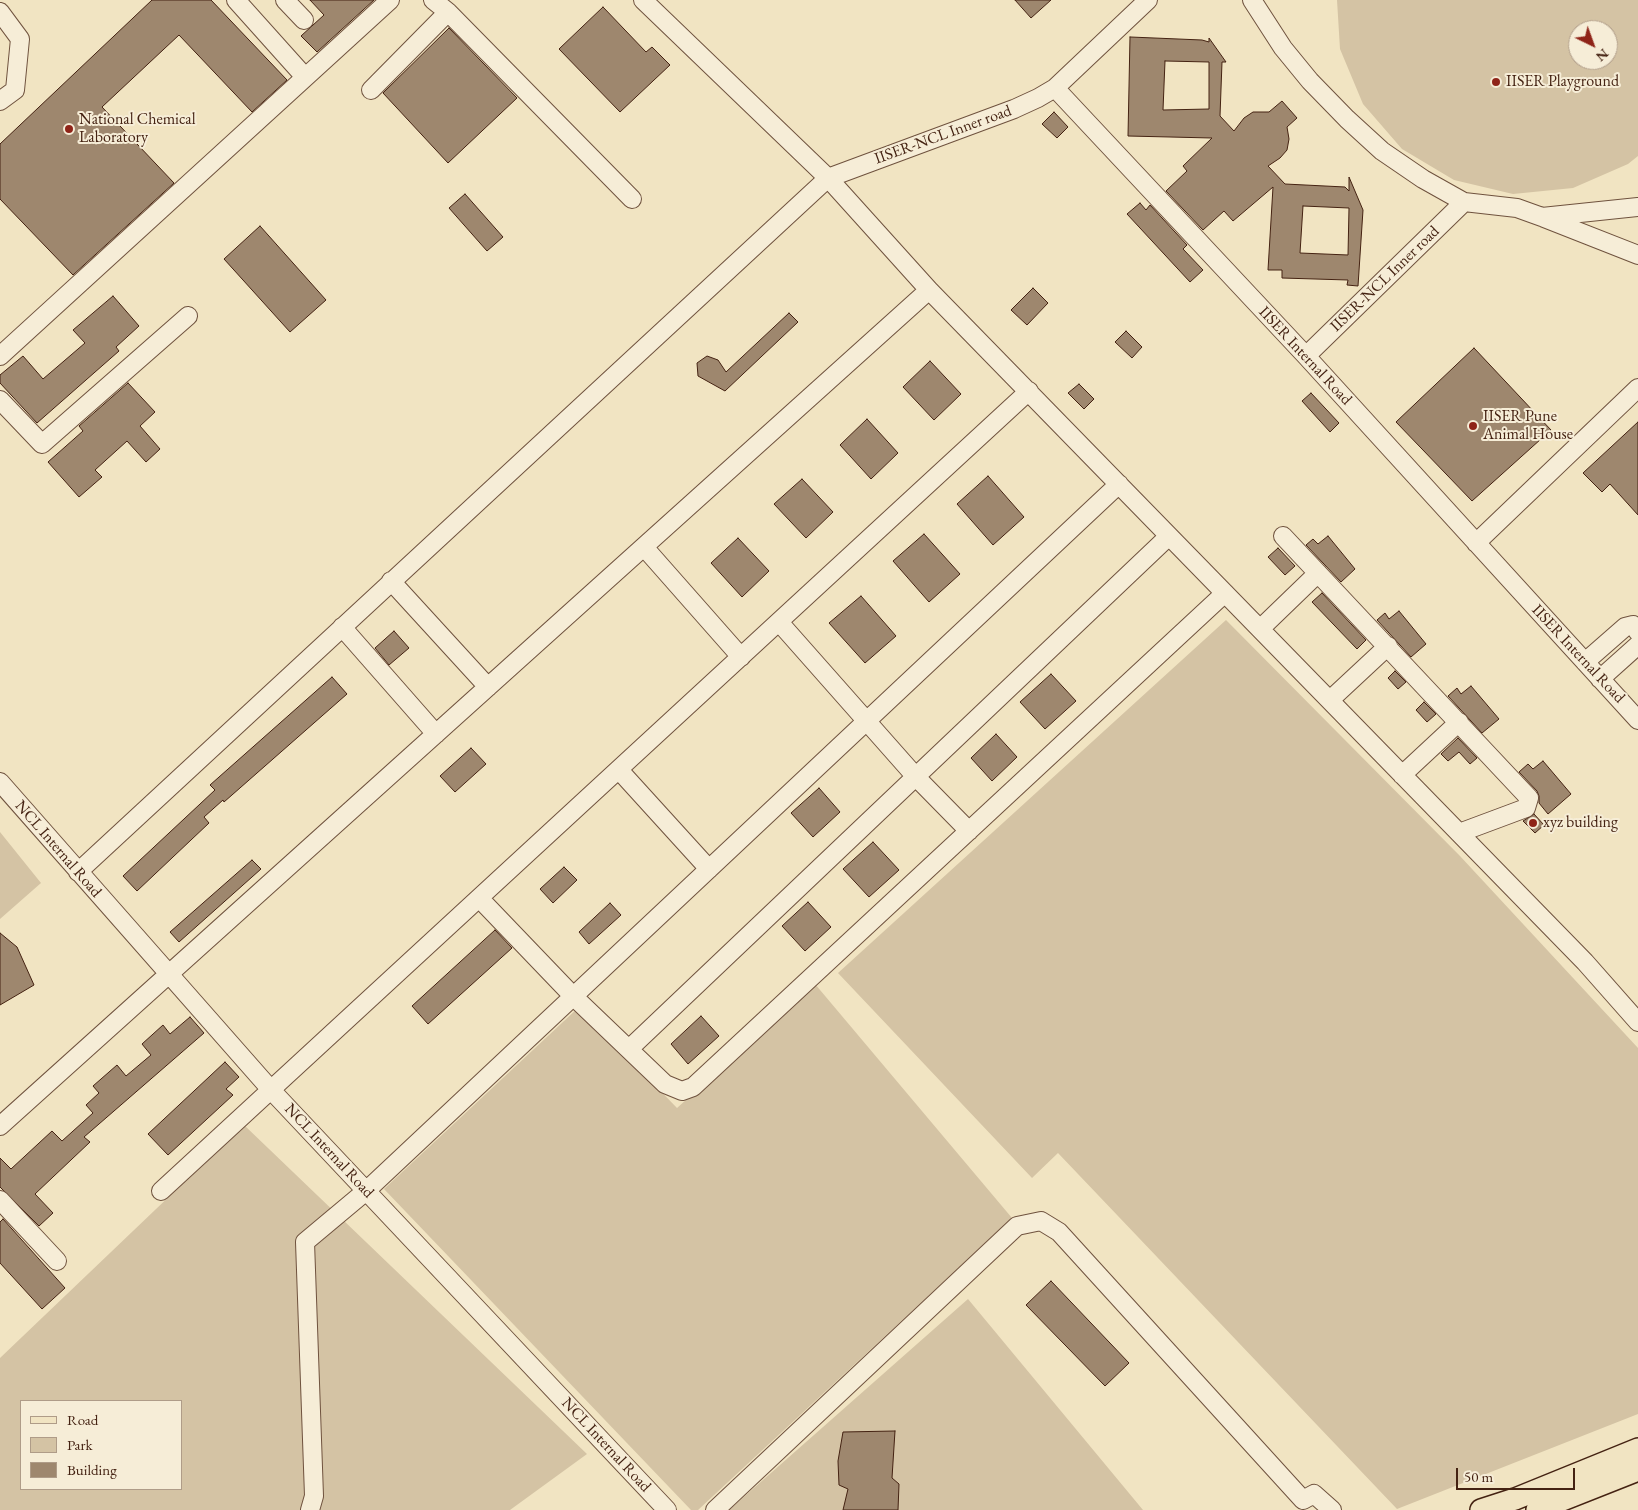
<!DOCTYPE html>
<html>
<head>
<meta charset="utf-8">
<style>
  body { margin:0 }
  #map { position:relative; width:1638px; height:1510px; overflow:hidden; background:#f1e4c2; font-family:"EB Garamond",serif }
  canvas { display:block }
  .legend { position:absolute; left:20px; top:1400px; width:162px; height:90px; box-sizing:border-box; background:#f6edd7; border:1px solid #af9c88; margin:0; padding:6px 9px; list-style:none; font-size:15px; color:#442212 }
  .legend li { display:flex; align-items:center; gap:10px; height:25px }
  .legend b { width:25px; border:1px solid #af9c88 }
  .north { position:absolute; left:1568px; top:20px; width:50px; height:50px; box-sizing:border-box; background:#f6edd7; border:1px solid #af9c88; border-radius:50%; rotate:138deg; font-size:14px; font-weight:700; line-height:20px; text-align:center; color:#442212 }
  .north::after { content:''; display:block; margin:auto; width:18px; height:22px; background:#8f2418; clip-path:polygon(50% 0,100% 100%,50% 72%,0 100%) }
  .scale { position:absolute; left:1456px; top:1468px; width:119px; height:22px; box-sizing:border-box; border:2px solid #442212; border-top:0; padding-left:6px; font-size:15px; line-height:18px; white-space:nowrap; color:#442212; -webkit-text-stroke:4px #f6edd7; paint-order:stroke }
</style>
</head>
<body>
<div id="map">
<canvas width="1638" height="1510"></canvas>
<ul class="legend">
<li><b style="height:6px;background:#f1e4c2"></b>Road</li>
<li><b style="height:14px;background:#d4c3a4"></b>Park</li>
<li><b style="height:14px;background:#9e876e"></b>Building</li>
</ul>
<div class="north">N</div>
<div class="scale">50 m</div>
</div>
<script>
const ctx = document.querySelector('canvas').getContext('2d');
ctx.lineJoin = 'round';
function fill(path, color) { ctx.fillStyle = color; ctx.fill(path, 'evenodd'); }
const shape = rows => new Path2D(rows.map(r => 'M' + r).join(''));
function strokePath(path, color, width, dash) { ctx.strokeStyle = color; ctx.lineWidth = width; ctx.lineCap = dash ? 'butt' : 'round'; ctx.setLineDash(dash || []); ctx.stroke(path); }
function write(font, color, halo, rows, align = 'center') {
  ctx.font = font + ' "EB Garamond",serif'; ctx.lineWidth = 4; ctx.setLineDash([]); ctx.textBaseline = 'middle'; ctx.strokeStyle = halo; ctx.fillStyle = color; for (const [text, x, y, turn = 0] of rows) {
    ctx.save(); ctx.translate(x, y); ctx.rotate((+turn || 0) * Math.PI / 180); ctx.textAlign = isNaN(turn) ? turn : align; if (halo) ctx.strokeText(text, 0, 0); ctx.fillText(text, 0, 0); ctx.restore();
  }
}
fill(shape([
  [1337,0,1638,0,1638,156,1628,164,1573,188,1513,194,1454,180,1402,149,1363,104,1340,49],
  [1578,30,1608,30,1608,60,1578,60],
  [1226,620,1460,856,1638,1048,1638,1414,1397,1509,1058,1153,1032,1178,838,973],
  [0,832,41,883,0,919],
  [815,984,1012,1218,698,1510,691,1510,384,1189,579,1007,677,1108],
  [244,1125,587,1454,510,1510,0,1510,0,1358],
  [21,1401,181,1401,181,1489,21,1489],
  [968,1299,1143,1510,729,1510]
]), '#d4c3a4');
const building = shape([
  [152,0,211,0,287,80,252,112,179,35,102,107,174,183,73,275,0,199,0,144,152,0],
  [310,0,374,0,317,52,301,36,324,15,310,0],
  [1015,0,1051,0,1031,18,1015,0],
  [603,7,646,52,652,47,670,65,620,112,559,49,603,7],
  [449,28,517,98,448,163,383,93,449,28],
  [1130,37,1202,40,1209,42,1209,38,1226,62,1222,62,1220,116,1234,131,1244,118,1253,112,1269,112,1282,101,1297,118,1287,127,1289,139,1287,150,1280,158,1268,166,1285,184,1345,187,1349,191,1349,177,1363,210,1358,286,1347,285,1348,280,1282,278,1282,270,1268,270,1273,187,1233,221,1224,211,1203,230,1166,191,1187,171,1183,166,1212,138,1128,136,1130,37],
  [1165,61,1209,62,1209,109,1163,110,1165,61],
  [1303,206,1349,208,1348,255,1300,253,1303,206],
  [1054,112,1068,127,1057,138,1042,124,1054,112],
  [465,194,503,237,487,251,449,208,465,194],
  [1140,203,1146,210,1150,205,1187,245,1183,249,1203,270,1190,282,1127,214,1140,203],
  [260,226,326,300,290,332,224,259,260,226],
  [1033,288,1048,303,1027,325,1011,310,1033,288],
  [113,296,139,326,116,347,119,351,37,423,0,383,0,375,23,356,43,379,85,343,73,330,113,296],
  [789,313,798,322,725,391,698,376,697,363,707,356,718,360,726,372,789,313],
  [1126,331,1142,347,1132,358,1115,342,1126,331],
  [1474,348,1551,430,1472,501,1396,422,1474,348],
  [930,361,961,394,934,420,903,387,930,361],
  [128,383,155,412,140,426,160,449,146,462,127,441,95,470,102,477,79,497,48,462,83,431,79,426,128,383],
  [1079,384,1094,399,1084,409,1068,393,1079,384],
  [1311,393,1339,423,1330,432,1302,401,1311,393],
  [867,419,898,453,871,479,840,445,867,419],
  [1638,422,1638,515,1610,484,1602,492,1583,473,1638,422],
  [988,476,1024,517,993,545,957,504,988,476],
  [802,479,833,512,806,538,774,504,802,479],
  [924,534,960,574,929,602,893,561,924,534],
  [1328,536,1355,569,1341,582,1306,545,1313,539,1318,544,1328,536],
  [738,538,769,571,742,597,711,563,738,538],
  [1278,548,1295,566,1285,575,1268,557,1278,548],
  [1322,593,1366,640,1357,649,1312,602,1322,593],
  [861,596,896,636,865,663,829,623,861,596],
  [1399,611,1426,644,1411,657,1377,620,1385,613,1389,619,1399,611],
  [394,631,409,648,389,665,375,648,394,631],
  [1395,671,1406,682,1398,689,1388,678,1395,671],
  [1051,674,1076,701,1045,729,1020,702,1051,674],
  [332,677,347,694,224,802,223,800,204,817,209,823,137,891,123,876,215,790,210,785,332,677],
  [1471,686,1499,719,1482,733,1448,696,1457,688,1461,694,1471,686],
  [1424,702,1436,714,1427,722,1416,710,1424,702],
  [996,734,1017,757,992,781,971,758,996,734],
  [1458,738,1477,758,1470,764,1459,752,1448,761,1441,754,1458,738],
  [471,748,486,764,455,792,440,776,471,748],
  [1543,761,1571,794,1548,814,1539,803,1539,796,1537,791,1519,772,1528,764,1533,769,1543,761],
  [819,788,840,812,813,837,791,813,819,788],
  [1534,814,1544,825,1535,833,1523,821,1534,814],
  [873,842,899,870,869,897,843,869,873,842],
  [252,860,261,869,179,942,170,932,252,860],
  [564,867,577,880,553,903,540,889,564,867],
  [808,902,831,927,805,951,782,926,808,902],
  [610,903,621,915,589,944,579,932,610,903],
  [495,930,512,948,428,1024,412,1006,495,930],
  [0,933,17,947,34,985,0,1005,0,933],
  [701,1016,719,1036,688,1064,671,1044,701,1016],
  [190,1017,204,1033,84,1137,90,1142,35,1194,53,1213,39,1226,0,1187,0,1158,11,1169,52,1131,62,1141,93,1113,86,1105,99,1093,93,1086,117,1065,126,1076,151,1055,142,1044,163,1025,170,1034,190,1017],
  [225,1062,239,1077,226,1089,233,1095,168,1155,148,1134,225,1062],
  [3,1219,65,1288,42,1309,0,1263,0,1222,3,1219],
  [1051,1281,1129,1363,1105,1386,1026,1305,1051,1281],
  [895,1431,892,1478,899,1484,898,1510,843,1510,848,1489,839,1485,838,1461,843,1432,895,1431]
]);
fill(building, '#9e876e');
strokePath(building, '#442212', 1);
const minor = shape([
  [236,0,305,77],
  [285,0,304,20],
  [643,0,828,178,929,290,1585,962,1638,1022],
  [1252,0,1283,48,1310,81,1347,119,1382,151,1423,179,1464,202,1517,208,1542,217,1638,207],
  [0,12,20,39,15,90,0,101],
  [448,12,632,199],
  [1055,88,1306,356,1638,720],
  [371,90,448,12,433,0],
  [1544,218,1638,255],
  [0,356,390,0],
  [1306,356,1464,202],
  [0,400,42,444,188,316],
  [1283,536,1529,798,1526,808,1459,833],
  [1476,543,1638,388],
  [644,547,741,657],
  [391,581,488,687],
  [779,622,916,777,969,831],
  [342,627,436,734],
  [1260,629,1318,573],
  [1585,662,1625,627,1633,625,1638,632],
  [1600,679,1638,645],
  [1330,700,1388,646],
  [619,770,709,869],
  [1402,775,1459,722],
  [0,782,272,1091,667,1510],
  [78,872,828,178,1014,109,1038,98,1055,88,1148,0],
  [480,899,573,996,665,1084,682,1091,693,1087,1225,593],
  [629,1049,1169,536],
  [0,1126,929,290],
  [161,1191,1029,391],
  [0,1200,57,1261],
  [310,1510,314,1496,305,1242,366,1191,1119,484],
  [715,1510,1017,1226,1041,1221,1059,1232,1303,1500,1314,1494,1332,1510]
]);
const major = shape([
  [1481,1510,1515,1499,1638,1449],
  [1537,1510,1638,1470]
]);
strokePath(minor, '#6f523e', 20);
strokePath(major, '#442212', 24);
strokePath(minor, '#f6edd7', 18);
strokePath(major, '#f1e4c2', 21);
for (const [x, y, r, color] of [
  [1496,82,5,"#8f2418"],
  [69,129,5,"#8f2418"],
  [1473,426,5,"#8f2418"],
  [1533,823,5,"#8f2418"]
]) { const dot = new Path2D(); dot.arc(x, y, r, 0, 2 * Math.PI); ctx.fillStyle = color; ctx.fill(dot); strokePath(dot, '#f6edd7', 2); }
write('16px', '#442212', '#f6edd7', [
  ["IISER Playground",1506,82],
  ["National Chemical",79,120],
  ["Laboratory",79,138],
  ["IISER Pune",1483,417],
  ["Animal House",1483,435],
  ["xyz building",1543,823]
], 'left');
write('16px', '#442212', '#f6edd7', [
  ["IISER-NCL Inner road",943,135,-20],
  ["IISER-NCL Inner road",1385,279,-44],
  ["IISER Internal Road",1305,356,47],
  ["IISER Internal Road",1578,654,47],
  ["NCL Internal Road",58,849,49],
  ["NCL Internal Road",329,1151,47],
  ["NCL Internal Road",606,1445,47]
]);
</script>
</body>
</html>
